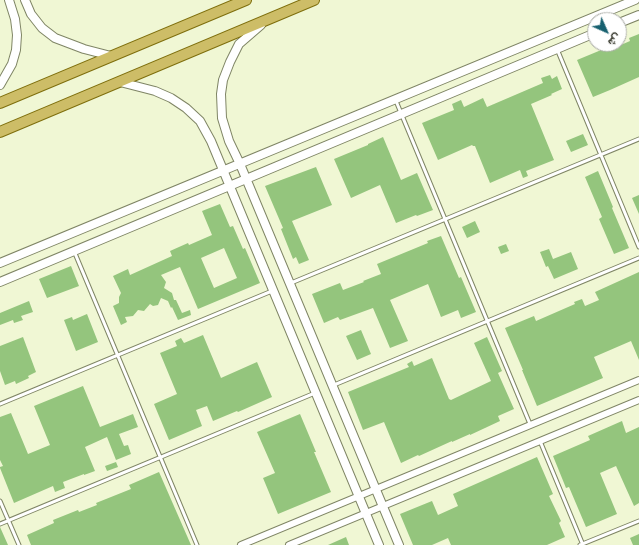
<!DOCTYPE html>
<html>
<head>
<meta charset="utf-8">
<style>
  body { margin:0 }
  #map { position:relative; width:639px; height:545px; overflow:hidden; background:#f0f7d4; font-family:Merriweather,Vazirmatn,serif }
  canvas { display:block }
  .north { position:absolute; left:587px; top:12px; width:40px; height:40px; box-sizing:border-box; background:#fff; border:1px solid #aaaba6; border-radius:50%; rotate:135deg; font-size:11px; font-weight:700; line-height:16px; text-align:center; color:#2b2d20 }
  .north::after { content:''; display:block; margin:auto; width:14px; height:18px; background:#17606f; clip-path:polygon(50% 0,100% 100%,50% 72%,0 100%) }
</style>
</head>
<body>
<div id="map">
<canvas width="639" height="545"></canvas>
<div class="north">ش</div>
</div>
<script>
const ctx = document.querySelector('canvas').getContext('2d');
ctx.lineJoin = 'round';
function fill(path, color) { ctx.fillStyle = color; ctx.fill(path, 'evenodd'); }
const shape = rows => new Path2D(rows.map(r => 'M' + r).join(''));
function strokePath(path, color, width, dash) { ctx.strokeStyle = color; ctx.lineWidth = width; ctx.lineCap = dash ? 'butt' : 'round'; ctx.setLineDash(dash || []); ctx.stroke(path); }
fill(shape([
  [639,34,639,77,610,90,593,97,577,60,606,48,607,51,630,41,629,38],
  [550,75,552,79,557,76,562,89,551,94,552,95,531,104,554,160,526,171,528,176,523,178,520,170,490,183,475,146,473,146,472,145,438,160,422,123,454,110,452,104,461,100,464,107,483,98,487,107,543,83,541,78],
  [583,134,588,145,571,152,566,141],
  [383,137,401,180,417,173,433,210,417,216,416,215,396,223,380,185,351,198,334,159,368,145,368,144],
  [316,167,332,205,292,221,309,260,299,264,296,257,293,259,281,229,283,228,265,186],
  [598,171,613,207,612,208,629,248,614,254,599,219,602,217,585,177],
  [639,195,639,214,632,198],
  [220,204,230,227,233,226,243,249,245,248,260,283,198,309,180,267,161,275,166,282,164,288,172,293,174,300,176,300,182,313,190,310,191,315,178,320,172,307,171,308,168,301,161,298,158,305,153,306,150,304,144,311,138,310,133,316,125,317,127,322,121,325,113,306,119,303,119,297,121,293,113,276,128,269,130,275,172,256,170,251,188,243,189,245,212,235,202,211],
  [224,248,237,278,214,288,201,258],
  [475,221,480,232,467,238,462,227],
  [441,236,459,278,461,277,476,312,461,318,458,310,441,317,428,284,390,300,408,341,390,348,373,308,340,320,338,317,324,323,312,294,340,283,343,290,364,282,363,281,381,274,377,264,428,243,427,241],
  [506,244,509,251,501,254,498,247],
  [549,249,553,259,571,252,578,269,554,279,548,266,546,267,540,252],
  [71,266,79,286,47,298,39,279],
  [639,272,639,360,631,341,594,357,603,378,537,406,522,370,523,370,505,328,534,316,536,321,575,304,574,302,582,299,585,306,599,300,595,292],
  [29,301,33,312,21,316,23,320,14,323,13,320,0,325,0,313],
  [87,314,98,342,76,351,64,320,72,317,73,320],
  [361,330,371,354,357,360,346,336],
  [203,335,221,378,257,362,272,397,238,412,237,411,213,421,207,406,196,410,202,426,169,440,154,404,177,394,160,353,177,346,175,341,181,338,184,343],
  [23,337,36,372,28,376,29,378,16,384,15,381,5,385,0,371,0,346],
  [487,337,502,371,498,373,514,409,498,416,500,421,470,435,470,434,452,442,452,441,419,456,418,455,401,463,384,422,363,430,348,392,409,367,407,364,412,361,414,366,432,358,449,399,451,400,491,381,474,343],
  [83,386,100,427,133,414,138,427,119,434,124,446,128,445,131,454,116,460,107,437,85,447,95,471,84,475,84,474,63,482,65,488,55,492,53,486,14,503,0,468,0,467,3,466,0,460,0,417,11,413,28,454,50,445,34,406],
  [300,414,316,452,314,452,331,492,278,514,263,478,275,473,257,432],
  [622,421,626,433,639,427,639,503,634,506,616,466,600,473,617,514,586,527,569,487,566,488,553,456,590,440,588,436],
  [537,457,553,494,549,496,561,521,559,523,565,537,547,545,451,545,448,538,432,545,413,545,400,514,432,501,438,515,458,506,453,494],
  [116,462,118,467,107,471,105,466],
  [159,472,191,545,31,545,27,535,54,523,53,520,78,510,79,512,97,505,96,503,131,489,129,485],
  [0,527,8,545,0,545],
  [639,534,639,545,633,545,630,538],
  [346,537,349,545,328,545]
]), '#94c57d');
const service = shape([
  [557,49,639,247],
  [396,101,530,424],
  [74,251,197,545],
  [291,283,639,139],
  [334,385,639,258],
  [0,404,272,291],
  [540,441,583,545],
  [0,501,19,545],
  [0,524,315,393],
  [580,545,639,521]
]);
const minor = shape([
  [241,545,639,380],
  [289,545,639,400]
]);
const tertiary = shape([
  [25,0,31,14,42,28,55,38,84,49,111,56],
  [619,23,639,15],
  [261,25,239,44,230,62,223,80,221,94,222,118,229,141,240,164,399,545],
  [120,82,155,91,171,98,186,108,200,121,211,141,379,545],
  [0,85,12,64,16,50,17,35,15,19,9,0],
  [0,263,635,0],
  [0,282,595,33]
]);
const primary = shape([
  [0,103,246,0],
  [0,132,314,0]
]);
strokePath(service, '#7f8565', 5);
strokePath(minor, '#7f8565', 8);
strokePath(tertiary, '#7f8565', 10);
strokePath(primary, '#7e6e0c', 12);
strokePath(service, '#fff', 3);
strokePath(minor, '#fff', 6);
strokePath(tertiary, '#fff', 8);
strokePath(primary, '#cdbd67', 10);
</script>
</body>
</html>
